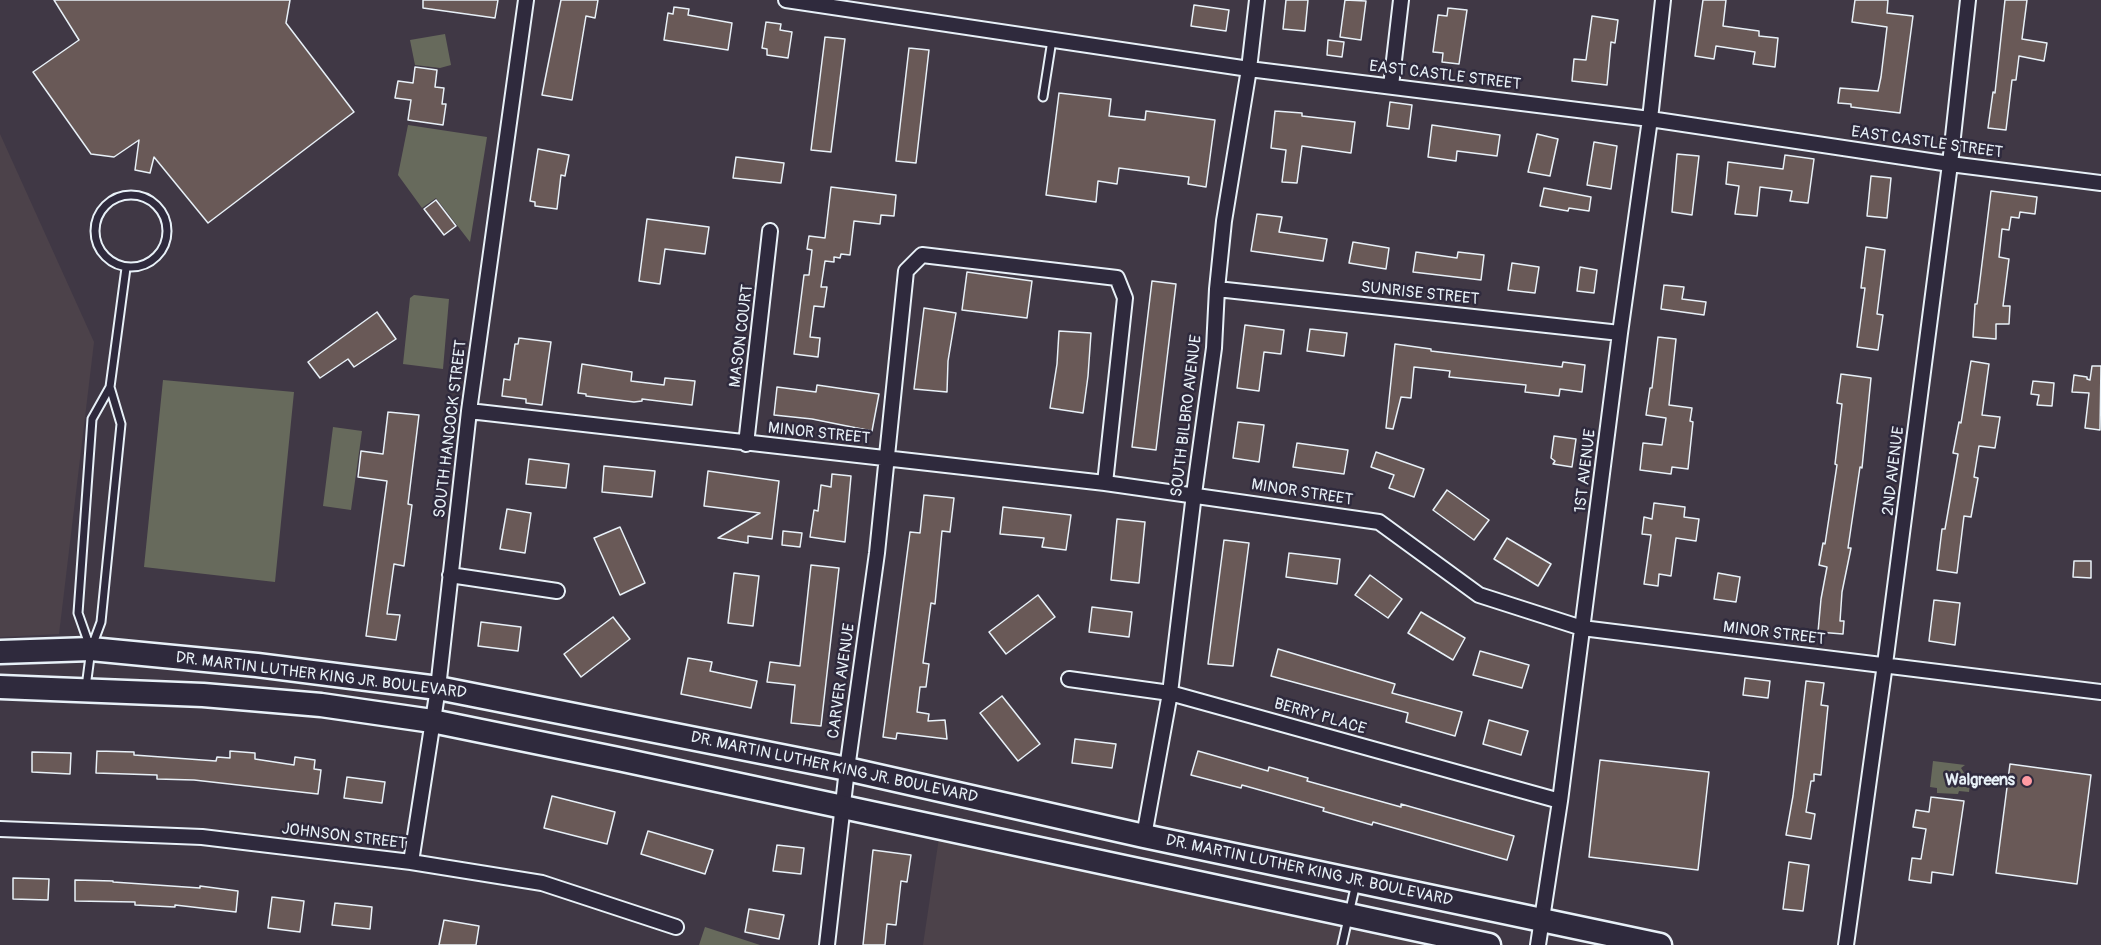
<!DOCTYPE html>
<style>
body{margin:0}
canvas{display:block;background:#403845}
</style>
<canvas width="2101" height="945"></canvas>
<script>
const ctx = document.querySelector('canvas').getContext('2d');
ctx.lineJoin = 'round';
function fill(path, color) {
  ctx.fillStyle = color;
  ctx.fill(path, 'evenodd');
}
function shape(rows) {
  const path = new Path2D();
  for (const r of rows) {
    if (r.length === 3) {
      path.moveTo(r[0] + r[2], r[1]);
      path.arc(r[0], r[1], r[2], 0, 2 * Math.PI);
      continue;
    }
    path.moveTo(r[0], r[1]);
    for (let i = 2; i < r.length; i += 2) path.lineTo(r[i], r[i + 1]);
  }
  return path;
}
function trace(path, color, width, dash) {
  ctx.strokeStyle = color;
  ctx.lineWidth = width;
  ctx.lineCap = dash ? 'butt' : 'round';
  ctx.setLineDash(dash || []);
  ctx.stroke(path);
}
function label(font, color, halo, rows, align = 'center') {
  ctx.font = font + ' Pangolin,sans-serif';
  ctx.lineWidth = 5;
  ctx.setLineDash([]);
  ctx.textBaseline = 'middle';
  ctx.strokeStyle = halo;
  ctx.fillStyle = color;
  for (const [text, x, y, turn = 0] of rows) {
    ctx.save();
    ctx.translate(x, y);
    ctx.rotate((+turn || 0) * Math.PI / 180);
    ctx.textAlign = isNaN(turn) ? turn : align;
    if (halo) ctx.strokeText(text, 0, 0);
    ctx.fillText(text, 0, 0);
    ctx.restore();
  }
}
fill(shape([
 [0,134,94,342,59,634,0,637],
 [939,838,946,841,1440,945,923,945]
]), '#4c424a');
fill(shape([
 [445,34,451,65,440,68,415,65,410,40],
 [408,125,487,137,470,242,436,198,422,208,398,175],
 [414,295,449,299,443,369,403,364,410,298],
 [163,380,294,392,275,582,144,567],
 [333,427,362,431,351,510,323,506],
 [1933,761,1965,765,1961,768,1966,776,1971,773,1969,792,1959,791,1958,794,1937,793,1937,788,1930,787],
 [705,927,760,945,699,945]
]), '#676a5c');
const building = shape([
 [54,0,290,0,286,23,354,112,208,223,154,157,150,173,135,170,139,140,114,157,91,154,33,72,79,40,54,0],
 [423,0,498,0,495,18,423,8,423,0],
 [561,0,598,0,595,18,586,16,572,100,542,95,561,0],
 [1286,0,1308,0,1305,31,1283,29,1286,0],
 [1345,0,1366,1,1361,40,1340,37,1345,0],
 [1703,0,1726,0,1723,26,1759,31,1759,36,1778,38,1775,67,1753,64,1755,52,1716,46,1714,59,1695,56,1703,0],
 [1855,0,1888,0,1887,13,1913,16,1900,113,1851,107,1851,104,1838,103,1840,88,1878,91,1881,77,1887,27,1852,22,1855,0],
 [2005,0,2027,0,2022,39,2047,43,2044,61,2019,56,2016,80,2012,80,2006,130,1988,128,1993,92,1995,93,2005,0],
 [1194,5,1229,10,1226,31,1191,26,1194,5],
 [674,7,689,9,688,15,732,23,728,50,664,40,668,13,673,14,674,7],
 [1448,8,1467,10,1459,64,1442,62,1443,53,1433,52,1438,15,1447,16,1448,8],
 [1592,16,1618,20,1615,43,1611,42,1607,85,1572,81,1574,59,1586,60,1592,16],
 [766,22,781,24,780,30,792,32,788,58,767,55,767,49,762,48,766,22],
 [825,37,845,39,831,152,811,150,825,37],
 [1328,40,1344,42,1342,57,1327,55,1328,40],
 [909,48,929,50,916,163,896,161,909,48],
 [415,67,437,70,435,87,444,88,442,104,446,104,443,125,408,120,411,100,395,98,398,81,413,83,415,67],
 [1059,93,1111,99,1109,116,1145,120,1146,111,1215,120,1206,187,1188,184,1189,177,1119,168,1117,184,1098,181,1096,202,1046,195,1059,93],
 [1390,102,1412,105,1409,129,1387,126,1390,102],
 [1275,111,1302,113,1302,116,1355,122,1351,153,1302,146,1297,183,1282,182,1286,150,1271,148,1275,111],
 [1432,125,1500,135,1497,156,1457,151,1456,161,1428,157,1432,125],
 [1537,134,1558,139,1550,176,1528,172,1537,134],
 [1594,142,1617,146,1611,189,1587,185,1594,142],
 [538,149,569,155,565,176,561,175,557,209,535,206,535,202,530,201,538,149],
 [1677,154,1699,156,1692,215,1672,212,1677,154],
 [1785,155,1814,159,1808,203,1790,201,1792,191,1760,187,1757,216,1735,214,1739,186,1726,184,1728,162,1783,169,1785,155],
 [736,157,784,163,781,183,733,178,736,157],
 [1871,176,1891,178,1887,218,1867,216,1871,176],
 [831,187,896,195,894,216,881,215,880,224,854,221,850,255,841,254,840,258,834,257,834,262,825,261,821,287,827,287,824,307,814,306,810,337,820,338,818,357,794,354,804,275,809,275,812,250,807,249,809,236,825,238,831,187],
 [1544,188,1591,197,1589,211,1569,208,1568,211,1540,206,1544,188],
 [1991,191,2037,197,2035,214,2020,212,2019,218,2011,217,2009,230,2002,229,1999,257,2009,259,2003,306,2010,306,2009,324,1996,324,1996,339,1973,337,1975,304,1977,304,1991,191],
 [436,200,456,226,444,235,424,209,436,200],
 [1257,214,1282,217,1279,232,1327,239,1323,261,1251,251,1257,214],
 [647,219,709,227,705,254,665,249,660,284,639,281,647,219],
 [1353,242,1389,248,1386,269,1349,263,1353,242],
 [1866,247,1885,250,1877,314,1883,315,1878,350,1857,347,1865,288,1861,288,1866,247],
 [1416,252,1457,258,1458,252,1484,255,1481,280,1413,272,1416,252],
 [1512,263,1539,267,1535,293,1508,290,1512,263],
 [1580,267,1597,270,1594,293,1577,291,1580,267],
 [967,272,1032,281,1027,318,962,310,967,272],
 [1152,281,1176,284,1156,450,1132,447,1152,281],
 [1664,285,1684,287,1682,299,1706,302,1704,315,1661,309,1664,285],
 [924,308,956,313,948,361,947,392,914,389,924,308],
 [377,312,396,339,354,367,348,359,320,378,308,362,377,312],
 [1245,325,1284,330,1281,354,1264,352,1259,391,1237,388,1245,325],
 [1310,329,1347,333,1344,356,1307,351,1310,329],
 [1059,331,1091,333,1088,376,1083,413,1050,408,1057,364,1059,331],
 [1658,337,1676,339,1669,405,1692,408,1690,421,1693,422,1688,469,1672,467,1671,474,1640,470,1643,443,1662,445,1666,418,1646,415,1650,388,1652,388,1658,337],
 [519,338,551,342,542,405,526,403,526,399,502,396,504,379,510,380,515,344,518,344,519,338],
 [1395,344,1431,349,1431,351,1562,367,1563,362,1585,365,1582,392,1560,389,1559,396,1525,392,1526,385,1449,377,1450,371,1414,367,1411,398,1401,397,1393,429,1386,428,1395,344],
 [1971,361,1989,364,1982,415,2000,417,1995,448,1979,446,1974,477,1978,478,1971,517,1964,516,1957,573,1937,570,1942,529,1945,529,1958,454,1953,453,1959,422,1961,423,1971,361],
 [582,364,632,372,631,381,664,385,665,378,695,381,692,405,642,399,642,401,634,402,586,396,586,394,578,393,582,364],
 [2092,366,2101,366,2100,430,2085,428,2089,393,2072,392,2074,375,2087,377,2087,379,2090,380,2092,366],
 [1841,374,1871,378,1862,468,1860,467,1848,548,1851,548,1842,592,1840,621,1844,621,1843,634,1818,632,1821,599,1827,567,1819,565,1823,543,1825,544,1837,465,1835,464,1842,404,1837,403,1841,374],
 [2033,381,2054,383,2052,406,2037,405,2039,395,2031,394,2033,381],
 [817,385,879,394,872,431,812,419,774,415,777,387,816,392,817,385],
 [388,412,419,415,408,504,412,505,404,566,394,564,387,614,400,615,396,640,366,636,387,481,358,477,361,451,383,454,388,412],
 [1238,422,1264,425,1259,462,1233,458,1238,422],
 [1554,436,1576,439,1572,467,1553,464,1555,461,1551,458,1554,436],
 [1297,443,1348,450,1344,474,1293,467,1297,443],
 [1376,452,1424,469,1414,497,1389,488,1394,475,1371,467,1376,452],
 [529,459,569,464,566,488,526,484,529,459],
 [604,466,655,471,652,497,602,492,604,466],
 [708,471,779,481,772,539,748,536,748,543,718,538,760,513,704,506,708,471],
 [832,474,851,476,845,542,810,537,814,510,818,511,821,485,831,487,832,474],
 [1447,490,1489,520,1474,540,1433,510,1447,490],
 [924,495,954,498,950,532,942,531,935,604,931,603,923,663,929,664,926,687,920,687,917,712,929,714,928,721,945,720,947,739,897,733,896,739,883,737,910,532,920,533,924,495],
 [1654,503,1685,507,1684,517,1699,519,1696,541,1676,538,1671,576,1659,574,1658,586,1644,584,1651,535,1642,534,1644,517,1652,519,1654,503],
 [1003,507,1071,515,1066,550,1042,547,1044,538,1000,534,1003,507],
 [507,509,531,513,525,553,500,549,507,509],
 [1117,519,1145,522,1139,583,1111,580,1117,519],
 [620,527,645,583,620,595,594,538,620,527],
 [783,531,802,533,800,547,782,545,783,531],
 [1507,538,1551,564,1538,586,1494,559,1507,538],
 [1224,540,1249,543,1233,666,1208,664,1224,540],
 [1289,553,1340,559,1337,584,1286,577,1289,553],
 [2074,561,2091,561,2091,578,2073,577,2074,561],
 [811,565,839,568,821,726,791,723,795,685,767,682,770,662,800,666,811,565],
 [734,573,759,576,753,626,728,623,734,573],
 [1718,573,1740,577,1736,602,1714,599,1718,573],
 [1370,575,1402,599,1388,618,1355,595,1370,575],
 [1038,595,1055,617,1006,654,989,632,1038,595],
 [1934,600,1960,603,1955,645,1929,641,1934,600],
 [1092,607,1132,612,1129,637,1089,632,1092,607],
 [1421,612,1465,638,1453,660,1408,633,1421,612],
 [613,617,630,639,581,677,564,654,613,617],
 [481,622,521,627,518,651,478,646,481,622],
 [1278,649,1395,684,1392,693,1462,712,1455,736,1406,722,1408,713,1271,676,1278,649],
 [1480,651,1529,665,1522,688,1473,675,1480,651],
 [688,658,712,662,710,671,757,681,751,708,681,694,688,658],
 [1745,678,1770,681,1768,698,1743,695,1745,678],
 [1806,681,1824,683,1821,705,1828,706,1821,775,1814,774,1814,781,1811,781,1806,812,1815,814,1811,839,1786,835,1793,796,1806,681],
 [1002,696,1040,744,1018,761,980,713,1002,696],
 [1489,720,1528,731,1521,755,1483,744,1489,720],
 [1075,739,1116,744,1112,768,1072,763,1075,739],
 [97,751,134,752,134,755,216,761,217,757,230,758,230,751,255,753,255,759,294,765,295,757,315,760,314,769,321,770,318,794,194,780,157,779,157,775,96,773,97,751],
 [1198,751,1268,771,1269,767,1308,778,1307,781,1401,807,1401,804,1514,836,1507,860,1373,822,1372,825,1323,811,1324,808,1242,785,1241,788,1191,775,1198,751],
 [32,752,71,753,70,774,32,772,32,752],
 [1600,760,1709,772,1698,870,1589,857,1600,760],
 [2010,764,2091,775,2077,884,1996,873,2010,764],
 [347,777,385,782,382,803,344,798,347,777],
 [552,796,615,812,607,844,544,828,552,796],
 [1931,797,1964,801,1953,875,1932,872,1931,883,1909,880,1912,858,1921,859,1926,829,1913,827,1916,810,1929,812,1931,797],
 [648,831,713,850,705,874,641,854,648,831],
 [777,845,804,848,801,874,773,871,777,845],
 [873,850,911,855,907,882,901,881,896,925,887,924,885,945,863,945,873,850],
 [1789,862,1809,865,1803,911,1783,909,1789,862],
 [13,878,49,879,48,900,13,899,13,878],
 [75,880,113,881,113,882,200,888,200,886,238,891,236,912,175,905,175,907,135,905,135,902,75,901,75,880],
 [272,897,304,901,300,932,268,928,272,897],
 [335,903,372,907,370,929,332,925,335,903],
 [749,909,784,915,779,939,745,932,749,909],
 [444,920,479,926,476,945,439,945,444,920]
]);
fill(building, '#695957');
trace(building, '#e8f1f8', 1.5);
const service = shape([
 [1043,97,1052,40],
 [131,231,36],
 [90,647,78,613,92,419,110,387,126,268],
 [86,687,91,649,101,622,121,424,110,387],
 [1342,945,1356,883]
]);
const minor = shape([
 [786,0,1249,69,1650,119,1950,164,2101,183],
 [1391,86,1401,0],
 [1217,289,1620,333],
 [469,411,1105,483,1379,522,1479,595,1582,628,2101,692],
 [746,444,770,231],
 [450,575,557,591],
 [1069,679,1170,693,1560,801],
 [0,829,202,837,411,862,542,883,676,927],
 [1144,836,1170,693,1194,494,1214,348,1217,289,1224,221,1249,69,1257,0],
 [411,862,438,688,469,411,526,0],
 [827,945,847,769,877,553,906,271,922,255,1117,278,1125,298,1105,483],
 [1538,945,1560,801,1620,333,1650,119,1663,0],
 [1846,945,1885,664,1950,164,1968,0]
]);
const primary = shape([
 [0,652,91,649,257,665,438,688,847,769,1144,836,1660,945],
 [0,687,203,695,321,705,432,721,623,760,1489,945]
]);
trace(service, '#e8f1f8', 11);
trace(minor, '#e8f1f8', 18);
trace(primary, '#e8f1f8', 27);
trace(service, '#2f2a3d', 7);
trace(minor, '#2f2a3d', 14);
trace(primary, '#2f2a3d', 22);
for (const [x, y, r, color] of [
 [2027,781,6,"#ff9aa2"]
]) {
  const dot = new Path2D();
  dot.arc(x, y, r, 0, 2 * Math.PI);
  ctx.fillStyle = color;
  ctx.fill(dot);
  trace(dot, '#2f2a3d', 2);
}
label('16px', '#e8f1f8', '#2f2a3d', [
 ["EAST CASTLE STREET",1445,76,7],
 ["EAST CASTLE STREET",1927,143,8],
 ["SUNRISE STREET",1420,294,6],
 ["MASON COURT",742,336,-83],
 ["SOUTH BILBRO AVENUE",1187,416,-83],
 ["SOUTH HANCOCK STREET",451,429,-83],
 ["MINOR STREET",819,434,6],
 ["1ST AVENUE",1586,471,-83],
 ["2ND AVENUE",1894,471,-83],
 ["MINOR STREET",1302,493,9],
 ["MINOR STREET",1774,634,7],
 ["DR. MARTIN LUTHER KING JR. BOULEVARD",321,676,7],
 ["CARVER AVENUE",842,681,-82],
 ["BERRY PLACE",1320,717,16],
 ["DR. MARTIN LUTHER KING JR. BOULEVARD",834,768,12],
 ["JOHNSON STREET",344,837,7],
 ["DR. MARTIN LUTHER KING JR. BOULEVARD",1309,871,12]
]);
label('bold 16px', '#e8f1f8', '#2f2a3d', [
 ["Walgreens",2015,781]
], 'right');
</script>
